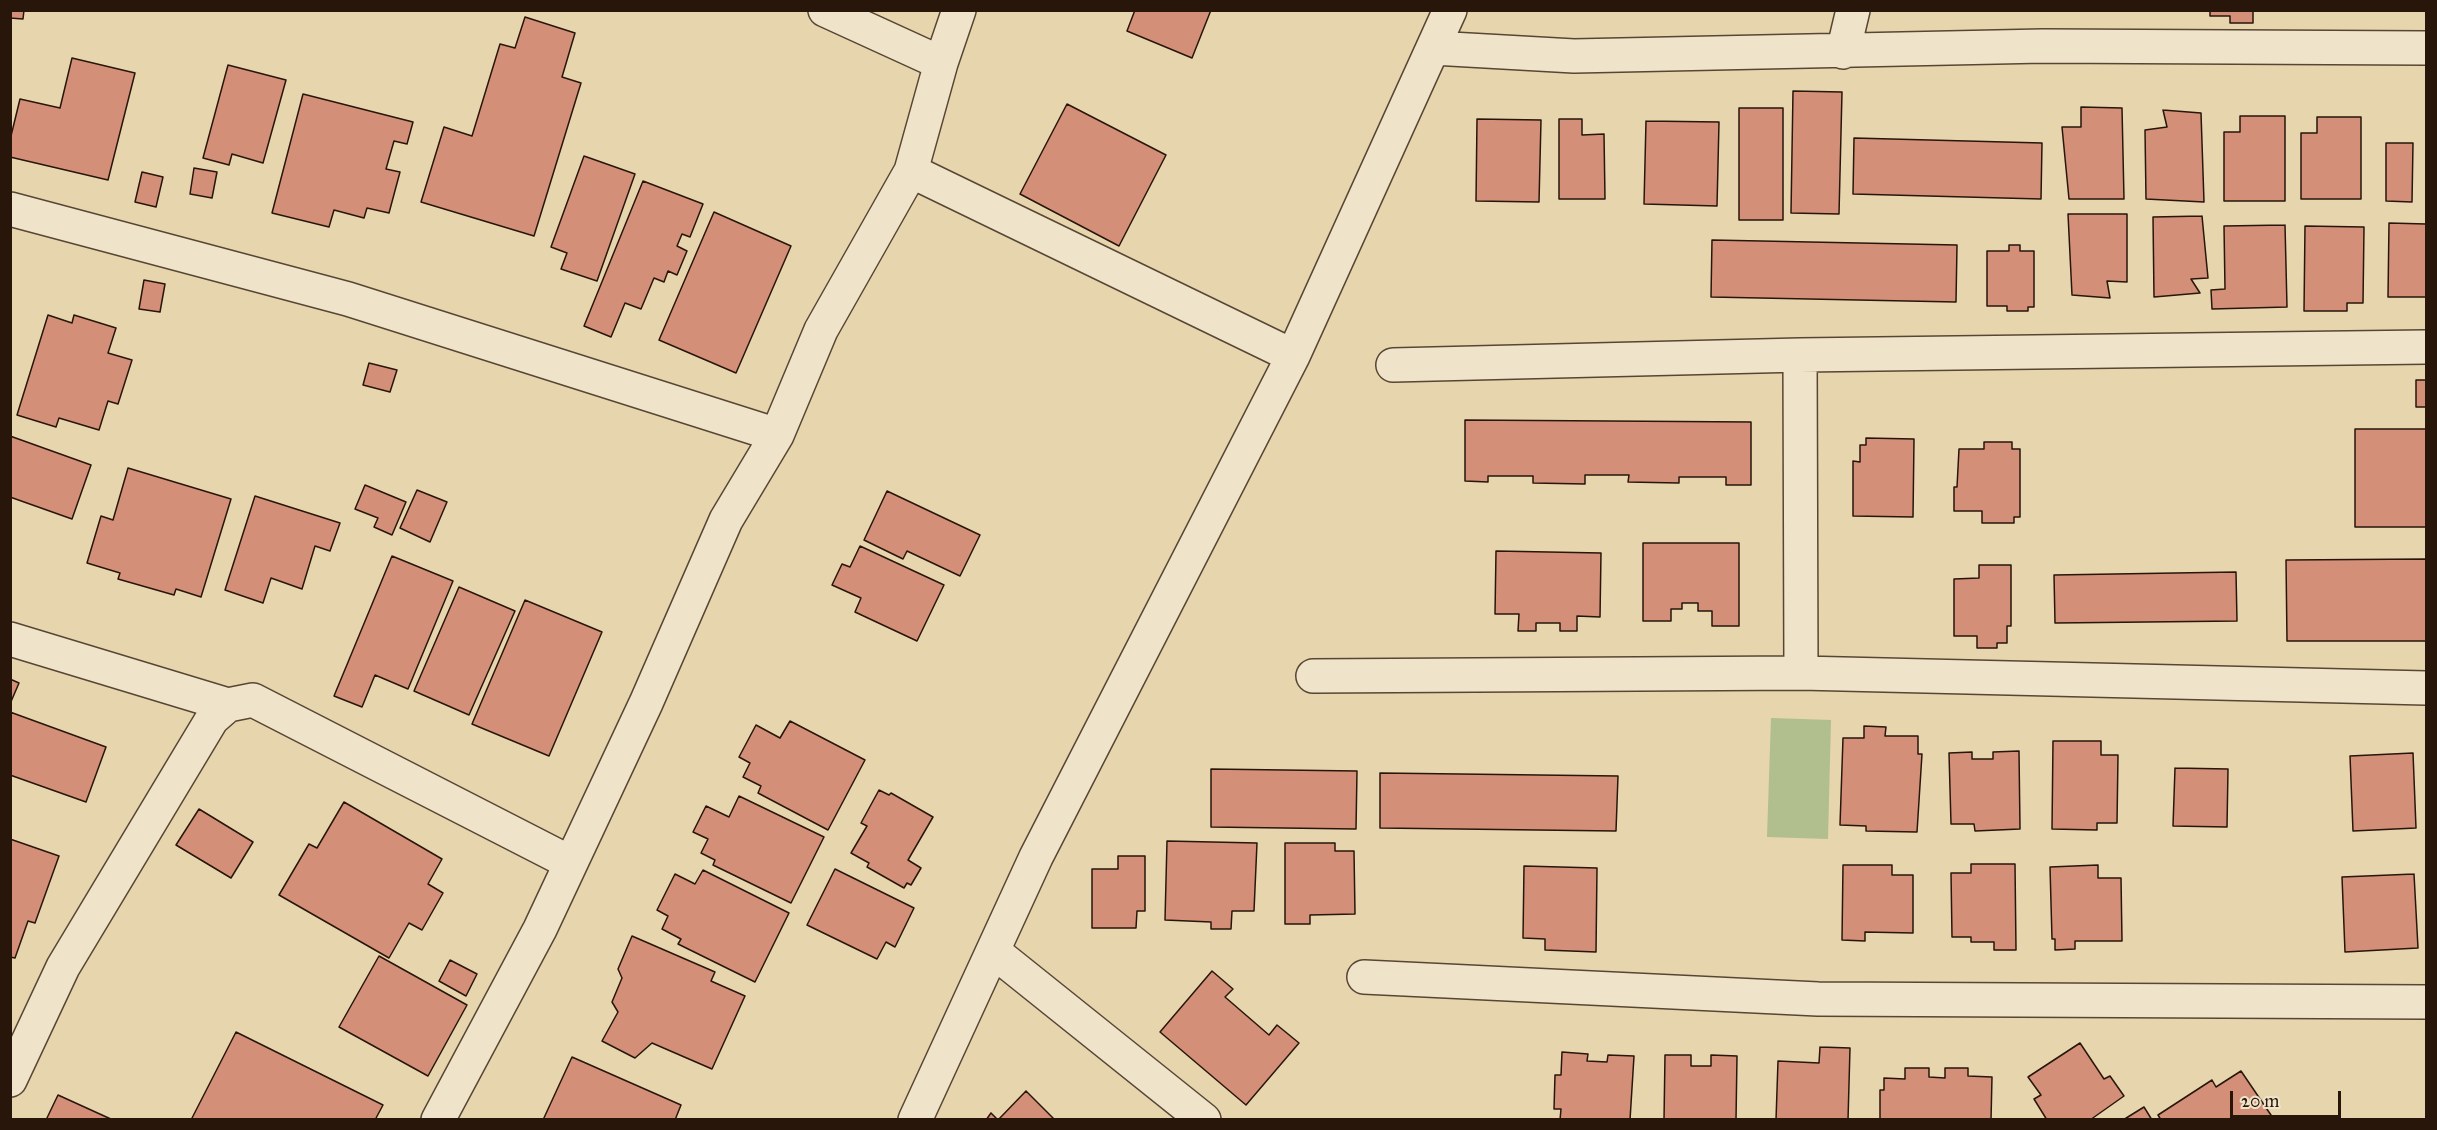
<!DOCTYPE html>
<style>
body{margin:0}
#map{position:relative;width:2437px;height:1130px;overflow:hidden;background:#e6d5ad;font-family:"IM FELL Great Primer",serif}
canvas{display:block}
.frame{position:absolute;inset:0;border:12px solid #29160b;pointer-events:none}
.scale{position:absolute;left:2230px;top:1091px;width:111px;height:27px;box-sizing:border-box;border:3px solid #29160b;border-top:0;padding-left:8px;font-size:18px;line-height:21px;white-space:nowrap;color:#29160b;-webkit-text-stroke:4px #efe4ca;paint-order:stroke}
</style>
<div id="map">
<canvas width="2437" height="1130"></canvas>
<div class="frame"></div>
<div class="scale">20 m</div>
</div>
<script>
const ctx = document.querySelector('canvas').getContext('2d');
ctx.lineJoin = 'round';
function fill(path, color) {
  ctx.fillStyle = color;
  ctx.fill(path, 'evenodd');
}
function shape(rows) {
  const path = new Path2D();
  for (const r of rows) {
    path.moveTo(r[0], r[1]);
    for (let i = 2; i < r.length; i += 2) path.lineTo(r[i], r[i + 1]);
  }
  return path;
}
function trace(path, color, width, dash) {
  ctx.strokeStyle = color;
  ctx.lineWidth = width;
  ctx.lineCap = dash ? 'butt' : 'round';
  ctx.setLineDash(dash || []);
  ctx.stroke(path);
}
fill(shape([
 [1771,718,1831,720,1828,839,1767,837]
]), '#b1be8d');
const building = shape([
 [10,10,24,10,23,19,10,18,10,10],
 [1135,10,1211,10,1192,58,1127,31,1135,10],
 [2210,10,2253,10,2253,23,2230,23,2230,16,2210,16,2210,10],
 [525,17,575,33,562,77,581,83,534,236,421,202,444,127,472,136,500,44,515,48,525,17],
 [72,58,135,73,108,180,10,157,10,140,20,99,60,108,72,58],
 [228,65,286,80,263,163,232,154,229,165,203,158,228,65],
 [1793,91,1842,92,1839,214,1791,213,1793,91],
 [303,94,413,122,407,144,394,141,386,169,400,172,389,213,367,208,364,218,334,210,329,227,272,213,303,94],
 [1067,104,1166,155,1119,246,1020,194,1067,104],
 [2081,107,2122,108,2124,199,2069,199,2062,127,2081,127,2081,107],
 [1739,108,1783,108,1783,220,1739,220,1739,108],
 [2163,110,2201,113,2204,202,2146,199,2145,130,2167,127,2163,110],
 [2240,116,2285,116,2285,201,2224,201,2224,132,2240,132,2240,116],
 [2317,117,2361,117,2361,199,2301,199,2301,133,2317,133,2317,117],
 [1477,119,1541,120,1539,202,1476,201,1477,119],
 [1559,119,1582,119,1582,135,1604,134,1605,199,1559,199,1559,119],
 [1646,121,1719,122,1717,206,1644,204,1646,121],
 [1854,138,2042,143,2041,199,1853,194,1854,138],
 [2386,143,2413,143,2412,202,2386,201,2386,143],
 [584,156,635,174,597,281,561,269,567,253,551,247,584,156],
 [194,168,217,172,212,198,190,194,194,168],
 [142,172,163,177,156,207,135,202,142,172],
 [643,181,703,204,690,237,682,234,677,246,687,251,677,275,668,271,664,282,654,278,641,309,625,303,611,337,584,326,643,181],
 [714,212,791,246,736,373,659,340,714,212],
 [2068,214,2127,214,2127,282,2107,281,2110,298,2072,295,2068,214],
 [2202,216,2208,278,2191,279,2200,293,2154,297,2153,217,2202,216],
 [2389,223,2426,224,2426,297,2388,297,2389,223],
 [2285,225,2287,307,2212,309,2211,290,2225,289,2224,226,2285,225],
 [2305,226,2364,227,2363,303,2347,303,2347,311,2304,311,2305,226],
 [1712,240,1957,245,1956,302,1711,297,1712,240],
 [2009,245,2020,245,2020,251,2034,251,2034,307,2028,307,2028,311,2007,311,2007,306,1987,306,1987,251,2009,251,2009,245],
 [144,280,165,284,160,312,139,309,144,280],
 [48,315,72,323,74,315,116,328,108,353,132,360,118,404,108,401,99,430,59,418,56,427,17,415,48,315],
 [369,363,397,370,390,392,363,385,369,363],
 [2416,380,2426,380,2426,407,2416,407,2416,380],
 [1465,420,1751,422,1751,485,1726,485,1726,477,1679,477,1679,483,1628,482,1629,475,1585,475,1585,484,1533,483,1533,476,1488,476,1488,482,1465,481,1465,420],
 [2355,429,2426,429,2426,527,2355,527,2355,429],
 [10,436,91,465,72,519,10,497,10,436],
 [1866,438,1914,439,1913,517,1853,516,1853,461,1860,462,1860,445,1866,445,1866,438],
 [1984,442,2012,442,2012,449,2020,449,2020,517,2014,517,2014,523,1982,523,1982,511,1954,511,1954,487,1957,487,1959,449,1984,449,1984,442],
 [128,468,231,499,201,597,176,589,174,595,118,579,120,573,87,563,101,516,113,520,128,468],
 [365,485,406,502,392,535,374,527,378,518,355,509,365,485],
 [417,490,447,502,430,542,400,528,417,490],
 [887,491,980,535,960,576,907,551,903,559,864,540,887,491],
 [255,496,340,523,330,551,315,546,302,589,271,578,263,603,225,590,255,496],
 [1643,543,1739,543,1739,626,1712,626,1712,611,1698,611,1698,603,1682,603,1682,609,1671,609,1671,621,1643,621,1643,543],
 [860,546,944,585,917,641,855,612,861,598,832,585,842,564,850,567,860,546],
 [1496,551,1601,553,1600,617,1577,616,1577,631,1560,631,1560,623,1536,623,1536,631,1518,631,1519,614,1495,614,1496,551],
 [392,556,453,581,408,689,375,675,362,707,334,696,392,556],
 [2426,559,2426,641,2287,641,2286,560,2426,559],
 [1979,565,2011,565,2011,626,2007,626,2007,643,1997,643,1997,648,1977,648,1977,636,1954,636,1954,579,1979,578,1979,565],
 [2236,572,2237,621,2055,623,2054,575,2236,572],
 [459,587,515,611,469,715,414,691,459,587],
 [525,600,602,632,549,756,472,724,525,600],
 [10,679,19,683,10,704,10,679],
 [10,712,106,747,86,802,10,775,10,712],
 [790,721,865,760,828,830,758,793,761,786,743,777,750,763,739,757,756,725,780,738,790,721],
 [1864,726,1886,727,1885,736,1918,736,1918,754,1922,754,1917,832,1866,831,1866,826,1840,825,1843,738,1864,738,1864,726],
 [2053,741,2101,741,2101,755,2118,755,2117,823,2097,823,2097,830,2052,829,2053,741],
 [2019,751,2020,829,1975,831,1974,824,1951,824,1949,753,1972,752,1972,759,1993,759,1993,752,2019,751],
 [2413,753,2416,828,2353,831,2350,756,2413,753],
 [2175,768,2228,769,2227,827,2173,826,2175,768],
 [1211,769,1357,771,1356,829,1211,827,1211,769],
 [1380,773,1618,776,1616,831,1380,828,1380,773],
 [879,790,889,795,891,793,933,817,908,860,921,868,911,885,907,883,904,888,867,867,869,863,851,853,867,826,861,823,879,790],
 [739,796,824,837,791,903,713,865,715,860,701,853,708,839,693,832,706,806,729,817,739,796],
 [344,802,442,859,428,884,443,893,422,930,409,923,389,958,279,895,309,844,317,848,344,802],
 [199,809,253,842,231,878,176,845,199,809],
 [10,839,59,856,35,923,28,921,15,958,10,957,10,839],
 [1167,841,1257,843,1254,911,1232,911,1231,929,1211,929,1211,922,1165,920,1167,841],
 [1285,843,1335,843,1335,851,1354,851,1355,914,1310,915,1310,924,1285,924,1285,843],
 [1118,856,1145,856,1145,911,1137,911,1136,928,1092,928,1092,869,1118,869,1118,856],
 [1971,864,2015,864,2016,950,1994,950,1994,942,1971,942,1971,937,1952,937,1951,873,1971,873,1971,864],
 [1843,865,1892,865,1892,875,1913,875,1913,933,1865,932,1865,941,1842,940,1843,865],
 [2098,865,2098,878,2121,878,2122,941,2075,941,2075,949,2055,950,2055,939,2052,939,2050,867,2098,865],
 [1524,866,1597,868,1596,952,1545,950,1545,939,1523,938,1524,866],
 [835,869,914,908,895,947,886,942,877,959,807,925,835,869],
 [703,870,789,913,755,982,678,944,681,939,662,929,668,916,657,910,675,874,695,884,703,870],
 [2414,874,2418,948,2345,952,2342,877,2414,874],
 [632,936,715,972,711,981,745,996,712,1069,652,1043,635,1058,602,1041,618,1012,612,1002,622,978,618,969,632,936],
 [379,956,467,1005,428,1076,339,1027,379,956],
 [450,960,477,974,466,996,439,981,450,960],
 [1212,971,1233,989,1225,997,1269,1035,1277,1025,1299,1043,1246,1105,1160,1032,1212,971],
 [236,1032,383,1105,375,1120,191,1120,236,1032],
 [2080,1043,2104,1079,2110,1076,2124,1096,2090,1120,2047,1120,2034,1099,2041,1095,2028,1077,2080,1043],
 [1820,1047,1850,1048,1848,1120,1776,1120,1778,1061,1819,1063,1820,1047],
 [1562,1052,1588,1054,1587,1061,1607,1062,1608,1055,1634,1056,1630,1120,1560,1120,1561,1109,1554,1109,1555,1075,1561,1075,1562,1052],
 [1665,1055,1691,1055,1691,1066,1711,1066,1711,1055,1737,1056,1736,1120,1664,1120,1665,1055],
 [572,1057,681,1105,675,1120,543,1120,572,1057],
 [1905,1068,1929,1068,1929,1077,1945,1078,1945,1068,1968,1068,1968,1076,1992,1077,1991,1120,1880,1120,1880,1090,1884,1090,1884,1078,1905,1079,1905,1068],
 [2241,1071,2273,1118,2271,1120,2161,1120,2158,1115,2212,1080,2216,1087,2241,1071],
 [1026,1091,1055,1120,998,1120,1026,1091],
 [58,1095,113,1120,46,1120,58,1095],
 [2144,1107,2152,1120,2123,1120,2144,1107],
 [991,1113,998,1120,986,1120,991,1113]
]);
fill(building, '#d38f78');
trace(building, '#29160b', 1.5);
const minor = shape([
 [825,10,941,63],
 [1433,48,1574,56,2043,46,2426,48],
 [1843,52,1853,10],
 [911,171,1293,356],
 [10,209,348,299,777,435],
 [1800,355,1801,673],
 [1393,365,1800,355,2426,347],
 [10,639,228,705],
 [1313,676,1801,673,2426,688],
 [993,951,1204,1120],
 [1364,977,1818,999,2426,1002],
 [10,1080,63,967,212,719,228,705,253,700,571,863],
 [438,1120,540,929,646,703,726,520,777,435,821,330,911,171,941,63,959,10],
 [915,1120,1036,857,1293,356,1450,10]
]);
trace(minor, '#584634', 36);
trace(minor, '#efe4ca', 33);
</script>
